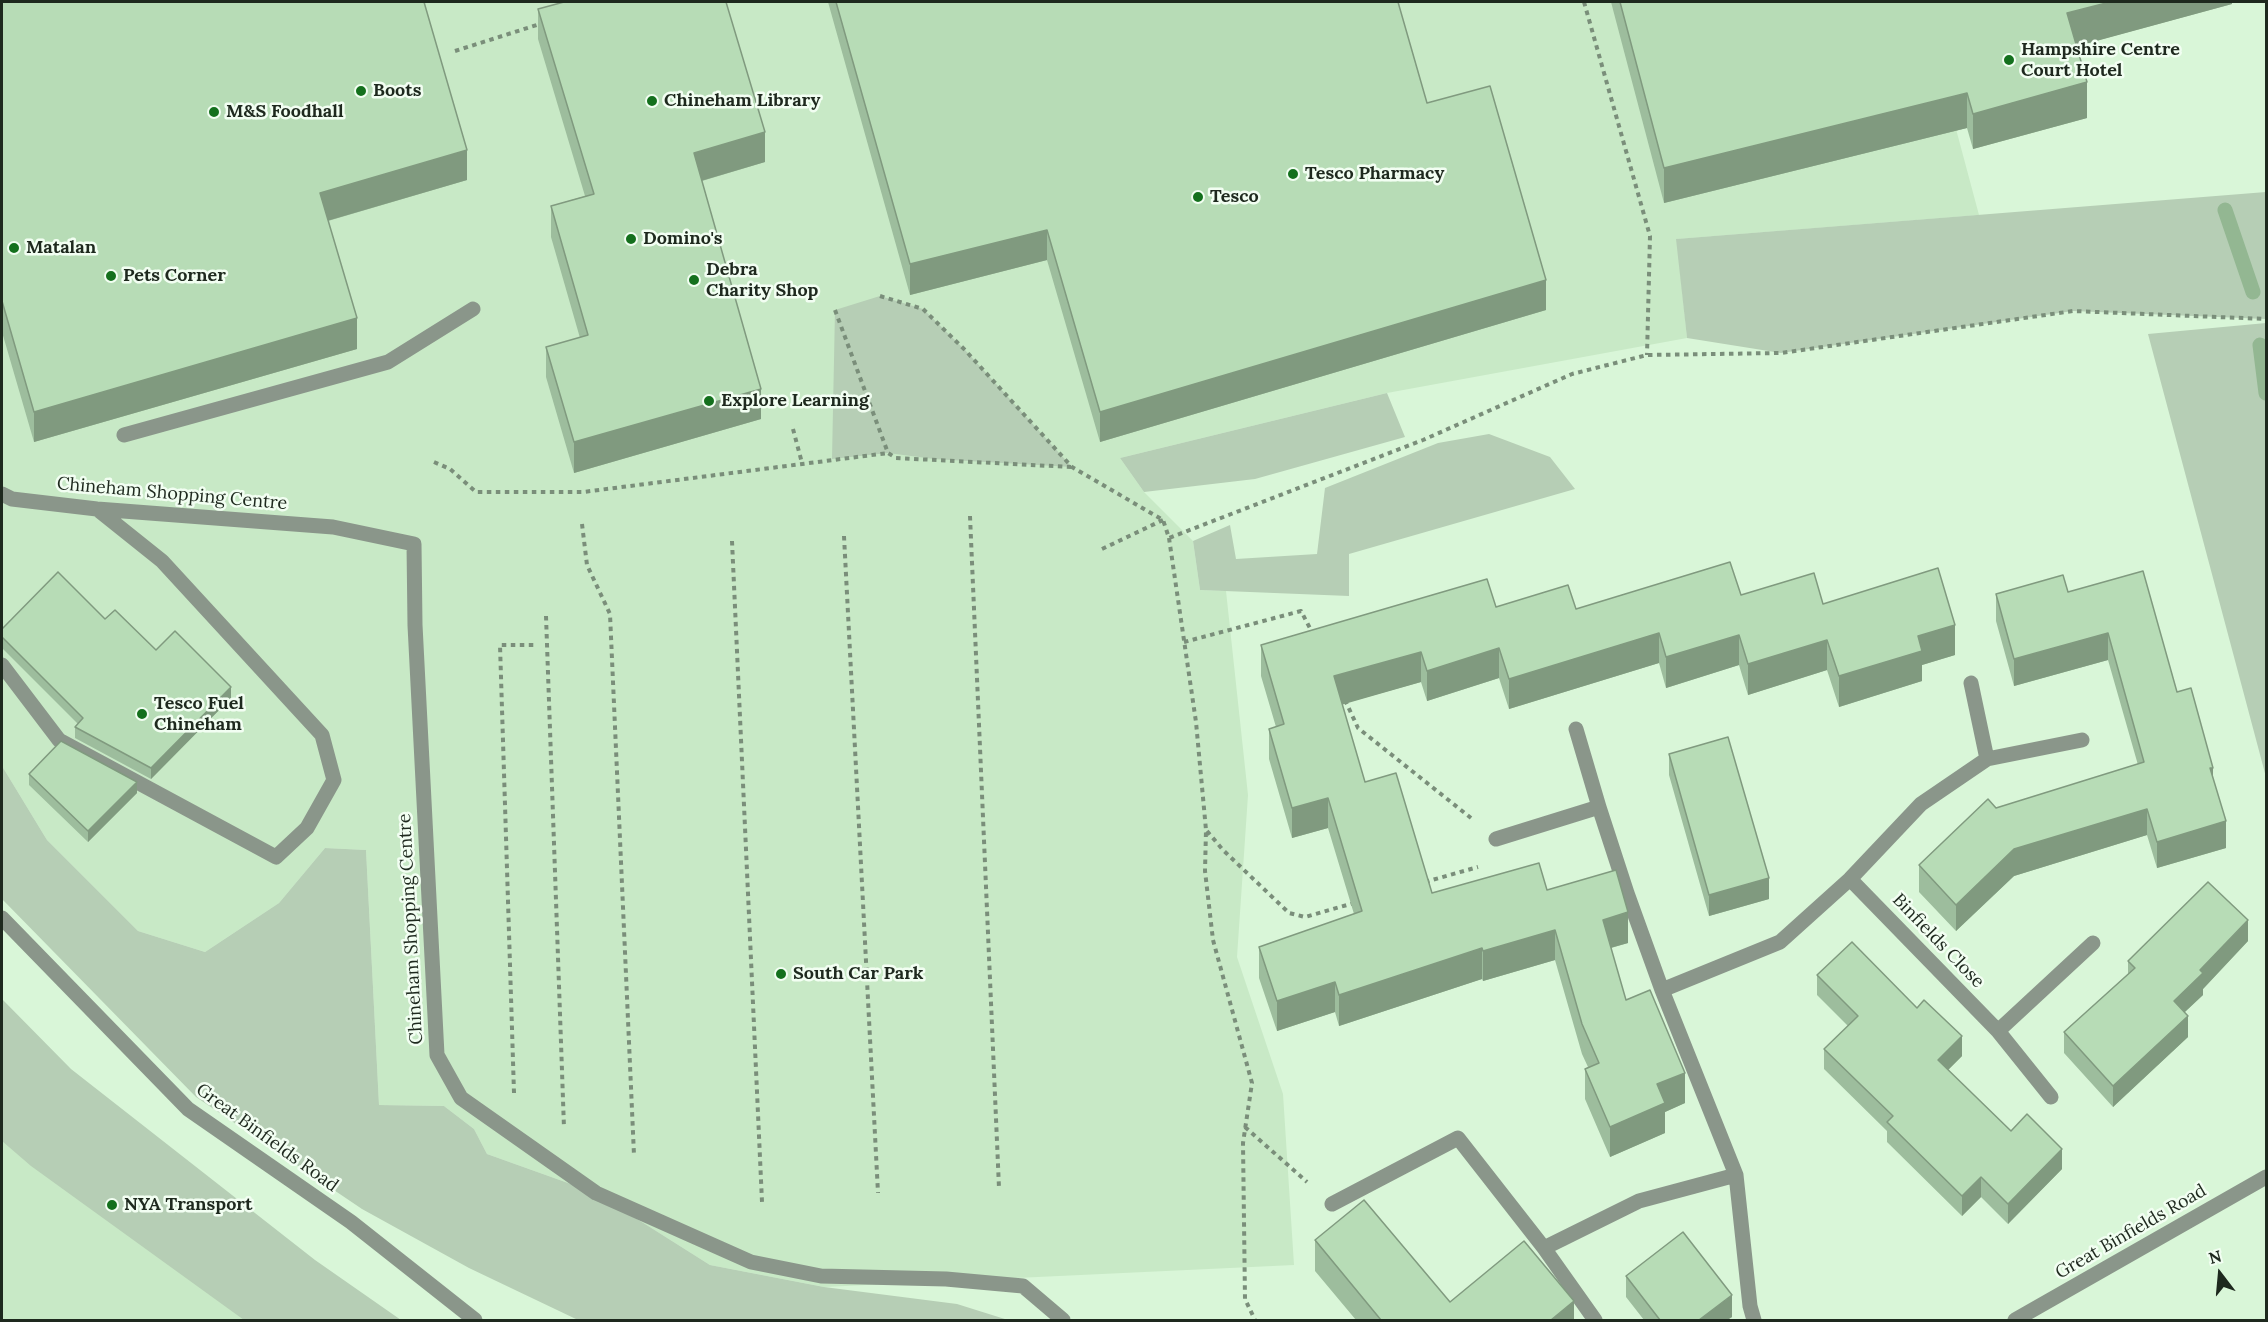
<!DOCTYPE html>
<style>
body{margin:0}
#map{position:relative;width:2268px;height:1322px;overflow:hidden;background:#d9f6d8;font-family:Lora,serif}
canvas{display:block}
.frame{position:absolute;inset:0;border:3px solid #1e291e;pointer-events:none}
.north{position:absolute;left:2190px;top:1244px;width:60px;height:60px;-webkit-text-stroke:4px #f2fef2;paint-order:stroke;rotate:344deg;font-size:16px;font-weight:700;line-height:24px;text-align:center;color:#1e291e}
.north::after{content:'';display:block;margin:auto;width:21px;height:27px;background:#1e291e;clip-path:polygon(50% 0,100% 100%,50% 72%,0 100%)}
</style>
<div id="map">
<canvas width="2268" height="1322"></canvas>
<div class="frame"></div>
<div class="north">N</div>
</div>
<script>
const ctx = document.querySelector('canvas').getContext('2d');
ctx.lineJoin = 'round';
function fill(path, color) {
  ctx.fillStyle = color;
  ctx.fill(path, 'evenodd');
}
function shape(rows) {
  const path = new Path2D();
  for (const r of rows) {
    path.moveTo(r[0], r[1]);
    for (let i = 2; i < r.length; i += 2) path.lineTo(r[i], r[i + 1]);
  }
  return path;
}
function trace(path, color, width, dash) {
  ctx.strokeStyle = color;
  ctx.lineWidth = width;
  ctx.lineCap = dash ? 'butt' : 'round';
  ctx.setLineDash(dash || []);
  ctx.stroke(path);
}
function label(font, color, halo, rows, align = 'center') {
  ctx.font = font + ' Lora,serif';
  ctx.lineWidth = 5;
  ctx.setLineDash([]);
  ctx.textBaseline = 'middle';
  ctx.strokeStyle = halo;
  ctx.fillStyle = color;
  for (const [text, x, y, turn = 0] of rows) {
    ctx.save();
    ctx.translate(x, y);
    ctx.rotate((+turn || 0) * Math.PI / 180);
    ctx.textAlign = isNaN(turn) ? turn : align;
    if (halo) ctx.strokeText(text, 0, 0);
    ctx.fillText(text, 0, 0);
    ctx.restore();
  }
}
fill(shape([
 [2,2,1922,2,1979,215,1677,239,1687,338,1387,393,1120,458,1144,492,1193,541,1200,590,1226,591,1248,795,1237,957,1283,1094,1294,1265,824,1287,710,1265,596,1193,487,1154,474,1129,444,1106,379,1105,366,850,325,848,279,903,205,952,138,931,47,840,2,766],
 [2,1013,371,1320,2,1320]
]), '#c8e9c6');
fill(shape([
 [2266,192,2266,319,2073,311,1781,353,1687,338,1676,239],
 [880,296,923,309,965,350,1072,467,934,459,888,453,832,459,835,310],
 [2266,323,2266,777,2148,334],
 [1387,393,1405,437,1255,479,1144,492,1120,458],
 [1489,434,1550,457,1575,489,1349,554,1349,596,1200,590,1193,541,1230,525,1236,559,1317,554,1325,488,1438,443],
 [2,766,47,840,138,931,205,952,279,903,325,848,366,850,379,1105,444,1106,474,1129,487,1154,596,1193,710,1265,824,1287,957,1304,1008,1320,578,1320,469,1268,362,1209,196,1097,2,899],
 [2,999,71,1069,315,1260,401,1320,244,1320,31,1166,2,1141]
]), '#b6ceb5');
trace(shape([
 [2225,210,2253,292],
 [2260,345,2266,393]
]), '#93b792', 15);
trace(shape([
 [1584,2,1650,236,1647,355],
 [455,51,543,23],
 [880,296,923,309,965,350,1072,467,1163,520,1169,538,1423,440,1572,374,1647,355,1781,353,2073,311,2266,319],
 [835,310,888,453,896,458,1071,467],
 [793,429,802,463],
 [434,462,450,469,476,492,583,492,888,453],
 [970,516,999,1188],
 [582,524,587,565,610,614,634,1155],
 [844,536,878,1193],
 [1169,538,1196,722,1206,830,1205,871,1213,940,1252,1083,1243,1143,1245,1299,1255,1320],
 [732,541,762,1202],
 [1102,549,1163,520],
 [546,616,564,1128],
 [1184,642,1301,611,1313,634],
 [1345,700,1358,728,1471,818],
 [1207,831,1223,850,1289,913,1305,917,1354,903],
 [1425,882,1478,867],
 [514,1093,500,645,537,645],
 [1245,1127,1307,1182]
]), '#7a8e7a', 4, [4.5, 4.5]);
trace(shape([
 [124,435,388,362,473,309],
 [2,494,12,499,97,509,333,527,414,544,415,625,437,1055,461,1098,596,1193,751,1262,821,1276,946,1279,1023,1286,1063,1320],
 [2,665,59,740,276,857,307,828,334,780,322,735,162,561,97,509],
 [1971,683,1987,759],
 [1576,729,1599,807,1627,893,1662,990,1736,1175,1750,1306,1754,1320],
 [1496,839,1599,807],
 [1850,879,1998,1031,2051,1097],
 [2,918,188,1109,351,1222,475,1320],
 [1662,990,1780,942,1850,879,1921,804,1987,759,2082,740],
 [1998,1031,2093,943],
 [1332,1204,1458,1138,1544,1248,1595,1320],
 [1544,1248,1639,1201,1736,1175],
 [2015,1320,2266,1177]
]), '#8a968a', 15);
fill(shape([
 [2,2,467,180,328,221,357,349,34,442,2,332],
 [828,2,1398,2,1427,103,1546,310,1100,442,1047,260,910,295],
 [1611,2,2232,2,2232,4,2077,46,2087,118,1973,149,1967,128,1664,203],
 [538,9,765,162,702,181,761,419,574,473,546,377,546,347,580,338,551,237,551,206,585,196,538,39],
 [2068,592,2177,692,2213,779,2226,848,2157,868,2147,835,2014,876,1956,931,1919,892,1919,865,1996,808,2138,765,2108,660,2014,686,1996,621,1996,594],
 [1741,595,1823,604,1955,655,1922,665,1922,681,1839,707,1827,670,1748,695,1739,665,1666,688,1659,663,1509,709,1499,678,1427,701,1421,682,1342,704,1365,782,1432,893,1547,890,1628,943,1611,948,1626,1000,1685,1103,1665,1112,1665,1133,1610,1157,1585,1099,1585,1069,1588,1067,1582,1054,1555,960,1483,981,1482,979,1339,1026,1335,1012,1277,1031,1259,978,1259,947,1354,914,1328,828,1292,838,1269,759,1269,729,1276,727,1261,676,1261,645,1496,607,1576,609],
 [105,619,156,650,231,698,151,779,75,738,75,727,78,724,2,648,2,629],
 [1669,754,1769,899,1709,916,1669,775],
 [29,774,137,793,88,842,29,785],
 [2248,941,2203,989,2203,995,2185,1012,2188,1037,2113,1107,2064,1053,2064,1032,2128,974,2128,961],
 [1817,975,1962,1056,1948,1070,2011,1131,2062,1169,2008,1224,1981,1197,1962,1216,1887,1142,1887,1131,1824,1069,1824,1049,1848,1026,1817,995],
 [1315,1240,1450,1302,1574,1320,1356,1320,1315,1271],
 [1626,1276,1732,1317,1727,1320,1644,1320,1626,1297]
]), '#9dbd9d');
fill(shape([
 [2110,2,2232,2,2232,4,2067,49,2067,13],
 [2087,82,2087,118,1973,149,1973,114],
 [1967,93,1967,128,1664,203,1664,168],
 [765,132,765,162,694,183,694,153],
 [467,150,467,180,320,223,320,193],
 [1047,230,1047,260,910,295,910,264],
 [1546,280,1546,310,1100,442,1100,412],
 [357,318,357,349,34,442,34,412],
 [761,389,761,419,574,473,574,442],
 [1955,625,1955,655,1922,665,1922,681,1839,707,1839,676,1918,636],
 [1659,633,1659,663,1509,709,1509,679],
 [2108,633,2108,660,2014,686,2014,659],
 [1739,635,1739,665,1666,688,1666,657],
 [1827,640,1827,670,1748,695,1748,664],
 [1499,648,1499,678,1427,701,1427,671],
 [1421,652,1421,682,1334,707,1334,676],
 [231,687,231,698,151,779,151,768],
 [2210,768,2213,768,2213,794],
 [137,782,137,793,88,842,88,831],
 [1328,798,1328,828,1292,838,1292,808],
 [2147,809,2147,835,2014,876,1956,931,1956,905,2014,849],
 [2226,821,2226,848,2157,868,2157,842],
 [1769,878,1769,899,1709,916,1709,895],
 [1628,912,1628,943,1603,950,1603,920],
 [2248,920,2248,941,2203,989,2203,995,2174,1022,2174,1001,2200,970],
 [1555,930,1555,960,1483,981,1483,951],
 [1482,948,1482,979,1339,1026,1339,995],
 [1335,982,1335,1012,1277,1031,1277,1001],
 [2188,1016,2188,1037,2113,1107,2113,1086],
 [1962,1036,1962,1056,1938,1080,1938,1060],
 [1685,1073,1685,1103,1665,1112,1665,1133,1610,1157,1610,1127,1657,1084],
 [2062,1149,2062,1169,2008,1224,2008,1204],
 [1981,1177,1981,1197,1962,1216,1962,1196],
 [1732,1295,1732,1317,1727,1320,1699,1320],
 [1574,1301,1574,1320,1551,1320]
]), '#809a7f');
const building = shape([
 [2,2,424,2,467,150,320,193,357,318,34,412,2,301,2,2],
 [564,2,726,2,765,132,694,153,761,389,574,442,546,347,588,335,551,206,594,194,538,9,564,2],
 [836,2,1398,2,1427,103,1490,86,1546,280,1100,412,1047,230,910,264,836,2],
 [1620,2,2110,2,2067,13,2087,82,1973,114,1967,93,1664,168,1620,2],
 [1730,562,1741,595,1814,573,1823,604,1938,568,1955,625,1918,636,1922,651,1839,676,1827,640,1748,664,1739,635,1666,657,1659,633,1509,679,1499,648,1427,671,1421,652,1334,676,1365,782,1396,773,1432,893,1539,863,1547,890,1616,870,1628,912,1603,920,1626,1000,1650,990,1685,1073,1657,1084,1665,1103,1610,1127,1585,1069,1599,1063,1582,1024,1555,930,1483,951,1482,948,1339,995,1335,982,1277,1001,1259,947,1362,911,1328,798,1292,808,1269,729,1284,724,1261,645,1487,579,1496,607,1568,585,1576,609,1730,562],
 [2143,571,2177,692,2191,688,2213,768,2210,768,2226,821,2157,842,2147,809,2014,849,1956,905,1919,865,1988,799,1996,808,2144,762,2108,633,2014,659,1996,594,2063,575,2068,592,2143,571],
 [58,572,105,619,115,610,156,650,175,631,231,687,151,768,75,727,83,718,2,637,2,629,58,572],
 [1728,737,1769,878,1709,895,1669,754,1728,737],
 [61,741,137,782,88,831,29,774,61,741],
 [2208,882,2248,920,2200,970,2203,973,2174,1001,2188,1016,2113,1086,2064,1032,2135,968,2128,961,2208,882],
 [1852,942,1917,1008,1924,1000,1962,1036,1938,1060,2011,1131,2027,1114,2062,1149,2008,1204,1981,1177,1962,1196,1887,1122,1893,1116,1824,1049,1858,1016,1817,975,1852,942],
 [1364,1200,1450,1302,1524,1241,1574,1301,1551,1320,1381,1320,1315,1240,1364,1200],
 [1683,1232,1732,1295,1699,1320,1660,1320,1626,1276,1683,1232]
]);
fill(building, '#b7dcb6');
trace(building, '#809a7f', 1.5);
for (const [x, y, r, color] of [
 [2009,60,6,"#14701d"],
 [361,91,6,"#14701d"],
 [652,101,6,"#14701d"],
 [214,112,6,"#14701d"],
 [1293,174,6,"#14701d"],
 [1198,197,6,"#14701d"],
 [631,239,6,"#14701d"],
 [14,248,6,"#14701d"],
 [111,276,6,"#14701d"],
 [694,280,6,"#14701d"],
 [709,401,6,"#14701d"],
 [142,714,6,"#14701d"],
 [781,974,6,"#14701d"],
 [112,1205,6,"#14701d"]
]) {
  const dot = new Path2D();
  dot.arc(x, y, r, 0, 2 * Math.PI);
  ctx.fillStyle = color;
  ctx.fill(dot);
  trace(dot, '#f2fef2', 2);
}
label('bold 18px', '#1e291e', '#f2fef2', [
 ["Hampshire Centre",2021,50],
 ["Court Hotel",2021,71],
 ["Boots",373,91],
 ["Chineham Library",664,101],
 ["M&S Foodhall",226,112],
 ["Tesco Pharmacy",1305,174],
 ["Tesco",1210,197],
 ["Domino's",643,239],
 ["Matalan",26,248],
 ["Debra",706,270],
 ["Charity Shop",706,291],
 ["Pets Corner",123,276],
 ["Explore Learning",721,401],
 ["Tesco Fuel",154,704],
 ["Chineham",154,725],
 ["South Car Park",793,974],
 ["NYA Transport",124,1205]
], 'left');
label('18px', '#1e291e', '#f2fef2', [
 ["Chineham Shopping Centre",172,494,5],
 ["Chineham Shopping Centre",411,929,-93],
 ["Binfields Close",1938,941,46],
 ["Great Binfields Road",267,1138,36],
 ["Great Binfields Road",2131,1232,-30]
]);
</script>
